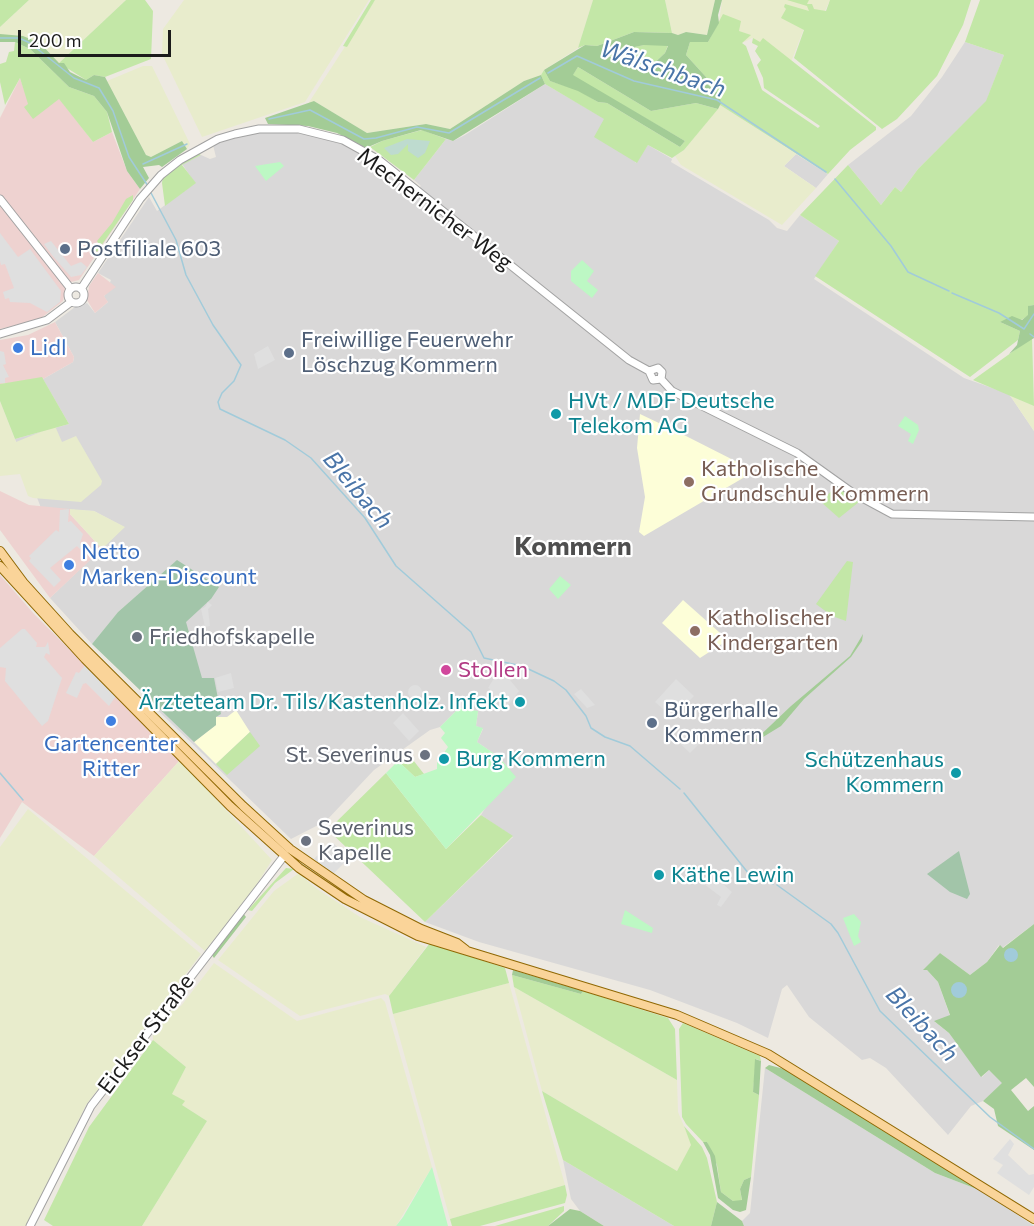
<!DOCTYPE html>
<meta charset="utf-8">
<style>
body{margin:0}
#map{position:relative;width:1034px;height:1226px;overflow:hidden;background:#ede9e1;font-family:Commissioner,sans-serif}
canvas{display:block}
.scale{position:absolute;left:18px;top:30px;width:153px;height:27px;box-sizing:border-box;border:3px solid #1b1b1b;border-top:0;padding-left:8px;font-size:18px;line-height:21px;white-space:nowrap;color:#1b1b1b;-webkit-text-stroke:4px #fff;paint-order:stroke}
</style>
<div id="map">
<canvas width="1034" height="1226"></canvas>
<div class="scale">200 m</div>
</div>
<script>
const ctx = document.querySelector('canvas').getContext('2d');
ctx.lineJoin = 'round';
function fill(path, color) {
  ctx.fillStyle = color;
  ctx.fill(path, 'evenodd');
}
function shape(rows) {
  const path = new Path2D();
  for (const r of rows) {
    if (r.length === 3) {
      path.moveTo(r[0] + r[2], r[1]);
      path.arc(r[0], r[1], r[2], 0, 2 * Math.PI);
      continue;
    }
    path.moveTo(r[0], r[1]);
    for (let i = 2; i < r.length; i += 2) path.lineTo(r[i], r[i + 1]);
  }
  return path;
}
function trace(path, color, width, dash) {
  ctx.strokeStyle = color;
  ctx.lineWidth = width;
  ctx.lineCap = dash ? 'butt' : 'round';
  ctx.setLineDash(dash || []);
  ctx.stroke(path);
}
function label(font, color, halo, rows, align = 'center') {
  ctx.font = font + ' Commissioner,sans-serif';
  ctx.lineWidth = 4.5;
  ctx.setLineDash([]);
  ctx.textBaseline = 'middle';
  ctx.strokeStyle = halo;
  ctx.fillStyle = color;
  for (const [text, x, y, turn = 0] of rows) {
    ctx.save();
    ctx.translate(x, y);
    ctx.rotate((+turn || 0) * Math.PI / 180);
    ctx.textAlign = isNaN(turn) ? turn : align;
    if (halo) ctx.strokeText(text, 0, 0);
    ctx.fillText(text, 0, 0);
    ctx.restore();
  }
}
fill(shape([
 [965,42,1004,55,986,102,918,169,901,192,895,187,881,205,848,165,911,116,942,77],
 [545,84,605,119,636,163,648,145,672,159,671,162,769,220,777,228,787,231,800,215,839,241,814,279,964,378,1009,394,1034,431,1034,924,1002,948,999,945,987,962,970,975,940,953,924,970,927,970,938,982,950,1016,935,1022,949,1033,982,1077,989,1070,1003,1083,983,1101,971,1106,948,1135,886,1068,870,1058,862,1060,809,1017,787,985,782,989,768,1038,737,1023,650,990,479,942,425,922,513,837,481,815,509,769,499,757,477,742,483,729,476,726,478,711,459,708,440,727,430,730,374,770,326,821,291,839,144,697,185,621,211,599,175,562,118,612,92,644,50,598,124,527,94,511,41,508,15,439,69,424,43,379,73,362,74,357,55,322,75,307,87,303,95,313,108,302,104,297,111,280,98,273,149,197,157,211,195,183,182,164,201,155,210,159,216,157,213,145,243,135,275,131,307,134,342,144,375,162,414,191,421,186,414,180,446,139,453,141,465,135],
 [796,154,828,174,816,188,784,166],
 [765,1068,935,1173,982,1191,1034,1226,744,1226,742,1221,750,1213],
 [563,1160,674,1226,604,1226,580,1211,571,1199]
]), '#d9d8d8');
fill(shape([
 [20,78,29,104,25,107,59,98,93,142,112,132,127,171,140,189,79,280,67,283,63,301,40,319,0,329,0,118],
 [98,273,116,287,104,296,108,302,95,313,87,300,89,286],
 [55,322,74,357,73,362,43,379,0,384,0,340,28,335],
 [0,491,29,505,70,509,70,514,102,549,50,598,0,530],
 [0,575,34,614,180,760,94,856,22,802,0,838]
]), '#eed2d0');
fill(shape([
 [640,414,684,435,755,471,644,536,639,532,645,497,637,448],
 [683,600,728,640,700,658,662,623],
 [236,710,250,732,216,764,194,742,216,725,216,717,227,717]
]), '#fdfed8');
fill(shape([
 [29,0,126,0,59,63,40,43,0,34,0,27],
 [184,0,369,0,305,102,202,137,162,54,163,29],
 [375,0,593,0,578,48,544,70,541,75,524,81,450,129,426,124,367,133,314,101,308,104],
 [665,0,715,0,707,35,686,32,678,35,672,33],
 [722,0,830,0,816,30,805,26,791,62,752,38,742,43,719,23],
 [143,66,152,66,190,144,187,149,182,141,151,157,146,155,107,81],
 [720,105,796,154,784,166,816,188,782,225,681,165,675,156,684,150],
 [1009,394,1034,406,1034,431],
 [0,401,16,442,55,426,62,442,76,436,102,481,101,485,81,502,33,498,28,496,20,474,0,476],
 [70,509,94,511,125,527,102,549,70,514],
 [180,760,272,860,257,884,205,951,94,856],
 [28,809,201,954,86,1105,26,1226,0,1226,0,847],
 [299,873,314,887,360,917,426,947,389,996,385,994,300,1016,218,960,274,891],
 [214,963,297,1021,381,998,385,1002,432,1167,396,1226,142,1226,207,1121,182,1105,184,1101,171,1094,186,1067,153,1040,153,1034,171,1011,181,1006],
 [509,983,565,1185,450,1219,393,1014],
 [514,987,677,1080,678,1112,692,1145,677,1171,542,1091]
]), '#e8eccc');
fill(shape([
 [0,0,29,0,0,27],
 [126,0,145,0,153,11,151,59,105,77,94,75,86,80,59,63],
 [371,0,375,0,347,47,343,46],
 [593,0,665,0,672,33,634,32,597,46,585,45,578,48],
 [787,0,809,0,807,4,812,4,814,9,826,11,830,0,971,0,963,25,937,76,897,119,882,129,794,58,804,30,781,18,786,9,784,7,785,4,809,11,807,6],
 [980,0,1034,0,1034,305,1029,306,1028,316,1021,320,1000,322,1020,331,1018,340,970,377,815,276,839,241,800,215,848,165,881,205,895,187,901,192,918,169,986,101,1004,55,965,42],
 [723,14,741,21,739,31,751,35,742,43,746,46,762,90,818,128,820,126,764,88,763,78,757,65,761,60,755,51,758,46,752,43,753,38,760,42,763,38,876,127,876,130,850,150,828,174,720,105,719,94,707,84,706,77,686,55,690,42,708,42],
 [15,42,30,49,69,87,94,96,107,112,112,132,93,142,59,99,33,119,24,107,28,104,20,78,5,105,0,82,0,64,6,62,9,52,14,51],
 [644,45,668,45,665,53,648,69,601,53],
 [578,67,651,111,696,103,718,109,684,150,672,158,648,145,637,163,594,137,604,119,545,84,541,75,544,70,550,81,578,90,598,102,607,103,680,147,685,141,572,76],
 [422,130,446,139,414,180,370,147,382,141],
 [198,153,201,155,182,165,196,183,165,206,162,183,163,176],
 [133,195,133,200,92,259,97,252,93,247,98,243,97,241,112,223,126,199],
 [1032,337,1034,406,973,380,1015,350],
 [42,377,69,424,15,439,0,401,0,384],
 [837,485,859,502,839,518,821,502],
 [847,561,853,562,846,621,832,616,816,604],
 [250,732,260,746,227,775,216,764],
 [406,751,424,774,415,777,398,761],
 [386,773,446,849,481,815,513,836,425,922,328,830],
 [286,868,294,869,275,883,252,911,248,910],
 [430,943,505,968,509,983,393,1014,389,996],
 [512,975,581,994,583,991,668,1018,675,1029,677,1080,514,987],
 [683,1023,760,1056,761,1061,756,1059,753,1092,759,1095,751,1177,744,1180,740,1189,742,1201,733,1201,721,1192,717,1165,707,1142,703,1142,686,1124,682,1117,679,1029],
 [153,1040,186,1067,172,1094,185,1101,182,1105,207,1121,142,1226,53,1226,44,1220,89,1127],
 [542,1091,677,1171,691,1145,684,1126,702,1147,707,1158,717,1202,711,1226,674,1226,563,1160],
 [565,1185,567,1195,565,1203,480,1226,452,1226,450,1219],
 [564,1206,564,1211,548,1226,495,1226]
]), '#c3e7a7');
fill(shape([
 [715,0,722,0,718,15,719,23,708,42,690,42,686,55,706,77,707,84,719,94,721,103,718,109,696,103,651,111,578,67,573,75,685,141,680,147,607,103,598,102,578,91,550,81,544,70,585,45,597,46,634,32,672,33,678,35,686,32,707,35],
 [644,45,668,46,665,53,648,69,602,54],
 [0,34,23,36,40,43,59,63,64,63,70,72,86,80,94,75,105,77,146,155,151,157,182,141,187,149,162,167,159,165,143,167,149,178,140,189,127,171,107,112,94,96,69,87,30,49,15,42,0,42],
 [541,75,545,84,453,141,421,130,382,141,366,148,337,133,308,126,268,124,265,118,314,101,367,133,426,124,450,129,524,81],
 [1034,305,1034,338,1009,354,1017,345,1020,331,1000,322,1012,316,1022,320,1028,315,1028,306],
 [863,634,862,641,851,657,804,699,781,726,750,745,791,706,850,656],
 [243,913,246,917,214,958,211,954],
 [1034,924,1034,1087,1026,1078,1011,1090,1028,1111,1034,1106,1034,1150,998,1126,994,1109,983,1101,1002,1083,989,1070,981,1077,949,1033,934,1021,950,1015,938,982,927,970,923,970,940,953,970,975,987,962,1000,945,1003,948],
 [513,970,583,991,581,994,512,975],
 [755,1059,761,1061,759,1095,753,1092],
 [769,1065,784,1069,982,1191,935,1173,765,1068],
 [703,1142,707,1142,715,1156,721,1192,733,1201,742,1200,740,1189,744,1180,751,1177,746,1210,740,1212,733,1210,718,1198,710,1155],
 [717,1202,742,1221,744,1226,711,1226],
 [570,1209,580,1211,604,1226,548,1226]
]), '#a3cc96');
fill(shape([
 [407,139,430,141,425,153,418,158,408,151,408,144,398,154,391,155,384,148]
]), '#bedbcf');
fill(shape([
 [177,560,219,587,211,599,186,622,202,678,214,678,221,714,216,717,216,725,194,742,92,644,118,612],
 [959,851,970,894,967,899,950,892,927,874]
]), '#a2c5a9');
fill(shape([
 [280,162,284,166,266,181,255,166],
 [582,260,594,271,587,281,598,290,592,298,571,281,571,271],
 [905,416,918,425,919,430,913,444,908,441,911,434,898,426],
 [560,576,571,585,558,599,549,589],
 [459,708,478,711,476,726,483,728,477,742,499,757,516,777,446,849,386,773,398,761,415,777,437,769,437,763,448,747,441,738,445,733,440,727],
 [625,910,653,928,652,933,621,924],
 [854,914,861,922,858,936,861,942,854,946,843,918],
 [432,1167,448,1226,396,1226,403,1217]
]), '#bdf8c4');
fill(shape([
 [0,233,18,257,30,249,61,291,60,302,47,312,30,303,10,302,9,298,5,299,3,292,14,288,5,264,1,265,0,261],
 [51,241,71,266,81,262,87,267,81,275,71,277,52,255,44,244],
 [268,346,275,360,258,369,254,354],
 [0,351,4,352,6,364,3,365,9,377,5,378,5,383,0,383],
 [69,509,68,522,71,521,83,534,80,543,88,551,85,554,77,546,50,568,61,580,54,587,29,561,31,558,29,556,56,530,59,532,60,510],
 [208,602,212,605,208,609,210,626,205,627,201,609,205,607],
 [22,629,25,629,37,643,36,647,45,647,48,642,50,655,46,653,44,657,62,678,48,721,42,726,5,681,6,668,0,667,0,648],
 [85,665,116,696,109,706,86,683,83,684,77,698,66,693,76,672,79,673],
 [231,673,234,688,218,692,215,678],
 [497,673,513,677,510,680,519,691,507,707,500,703,502,695,500,698,489,693,490,689,488,688],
 [676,679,694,696,673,718,655,702],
 [415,692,7],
 [581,689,595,705,587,708,574,694],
 [403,713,419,731,409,741,393,723],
 [685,729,700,743,690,753,675,739],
 [333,843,347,856,344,858,347,860,333,874,314,859,328,844,330,846],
 [712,874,732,892,721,907,717,905,721,897,704,884],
 [1010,1139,1014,1144,1008,1155,1029,1175,1034,1174,1034,1187,1029,1195,997,1173,1003,1165,993,1159]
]), '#dfdfdf');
fill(shape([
 [1011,955,7],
 [959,990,8]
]), '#a1cbda');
trace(shape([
 [0,38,19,38,30,43,74,78,99,88,113,111,129,157,148,186],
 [548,73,577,56,634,81,717,100,826,172],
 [269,119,310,110,364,139,376,138,417,127,449,133,540,78],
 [143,164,187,144],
 [835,179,891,246,908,272,949,291],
 [150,191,176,240,186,275,213,325,241,365,234,381,222,393,218,402,220,409,285,440,311,458,365,518,396,566,471,632,484,658,522,666,554,681,566,690,586,716,591,728,605,737,630,746,680,789],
 [952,293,999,313,1024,329,1034,314],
 [1030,334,1034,337],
 [0,773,23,800],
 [684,793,749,874,773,884],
 [777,885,831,924,838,933,880,1011,990,1117,1034,1149]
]), '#a1cbda', 1.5);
const tertiary = shape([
 [0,199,71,289],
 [76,295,8],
 [81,289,140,199,161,175,180,160,218,139,235,134,259,129,299,129,343,140,379,160,629,360,649,371],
 [0,334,47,320,71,302],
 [649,371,658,368,662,372,661,379,672,391,797,453,853,493,892,514,1034,517],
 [649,371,653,380,661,379],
 [30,1226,91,1106,284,856]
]);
const primary = shape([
 [0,551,23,582,70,634,243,806,290,849,364,900,421,929,457,943,466,950],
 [0,566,85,659,230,806,299,868,345,899,418,936,677,1015,768,1054,1034,1219]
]);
trace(tertiary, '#a2a2a2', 9);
trace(primary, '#906803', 10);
trace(tertiary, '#fff', 7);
trace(primary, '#fad499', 8);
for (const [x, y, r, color] of [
 [65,249,6,"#5c6f8a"],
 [18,348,6,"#3f7fe0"],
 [289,353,6,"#5c6f8a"],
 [556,414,6,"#0f9aa8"],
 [689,482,6,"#8d6e63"],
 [69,565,6,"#3f7fe0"],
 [695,631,6,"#8d6e63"],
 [137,637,6,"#6b7280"],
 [446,670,6,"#d1479c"],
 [520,702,6,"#0f9aa8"],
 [111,721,6,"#3f7fe0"],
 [652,723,6,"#5c6f8a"],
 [425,755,6,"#6b7280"],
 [444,759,6,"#0f9aa8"],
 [956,773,6,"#0f9aa8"],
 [306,841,6,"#6b7280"],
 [659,875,6,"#0f9aa8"]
]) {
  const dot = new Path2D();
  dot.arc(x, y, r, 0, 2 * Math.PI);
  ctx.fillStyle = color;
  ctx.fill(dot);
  trace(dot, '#fff', 2);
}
label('22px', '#1b1b1b', '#fff', [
 ["Mechernicher Weg",435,209,37],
 ["Eickser Straße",146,1034,-53]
]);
label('22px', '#4e5e75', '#fff', [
 ["Postfiliale 603",77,249],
 ["Freiwillige Feuerwehr",301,340],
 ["Löschzug Kommern",301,365],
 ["Bürgerhalle",664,710],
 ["Kommern",664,735]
], 'left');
label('22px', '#366cbe', '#fff', [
 ["Lidl",30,348],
 ["Netto",81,552],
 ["Marken-Discount",81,577],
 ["Gartencenter",111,744,"center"],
 ["Ritter",111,769,"center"]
], 'left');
label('22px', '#0d838f', '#fff', [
 ["HVt / MDF Deutsche",568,401],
 ["Telekom AG",568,426],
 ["Ärzteteam Dr. Tils/Kastenholz. Infekt",508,702,"right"],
 ["Burg Kommern",456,759],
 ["Schützenhaus",944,760,"right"],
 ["Kommern",944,785,"right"],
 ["Käthe Lewin",671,875]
], 'left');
label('22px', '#785e54', '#fff', [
 ["Katholische",701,469],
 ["Grundschule Kommern",701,494],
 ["Katholischer",707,618],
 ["Kindergarten",707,643]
], 'left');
label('22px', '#5b616d', '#fff', [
 ["Friedhofskapelle",149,637],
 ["St. Severinus",413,755,"right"],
 ["Severinus",318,828],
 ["Kapelle",318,853]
], 'left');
label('22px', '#b23c85', '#fff', [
 ["Stollen",458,670]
], 'left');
label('italic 24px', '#4a75a8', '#fff', [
 ["Wälschbach",663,69,19],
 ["Bleibach",358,490,50],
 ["Bleibach",922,1024,47]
]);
label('bold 26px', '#4e4e4e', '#fff', [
 ["Kommern",573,546]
]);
</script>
